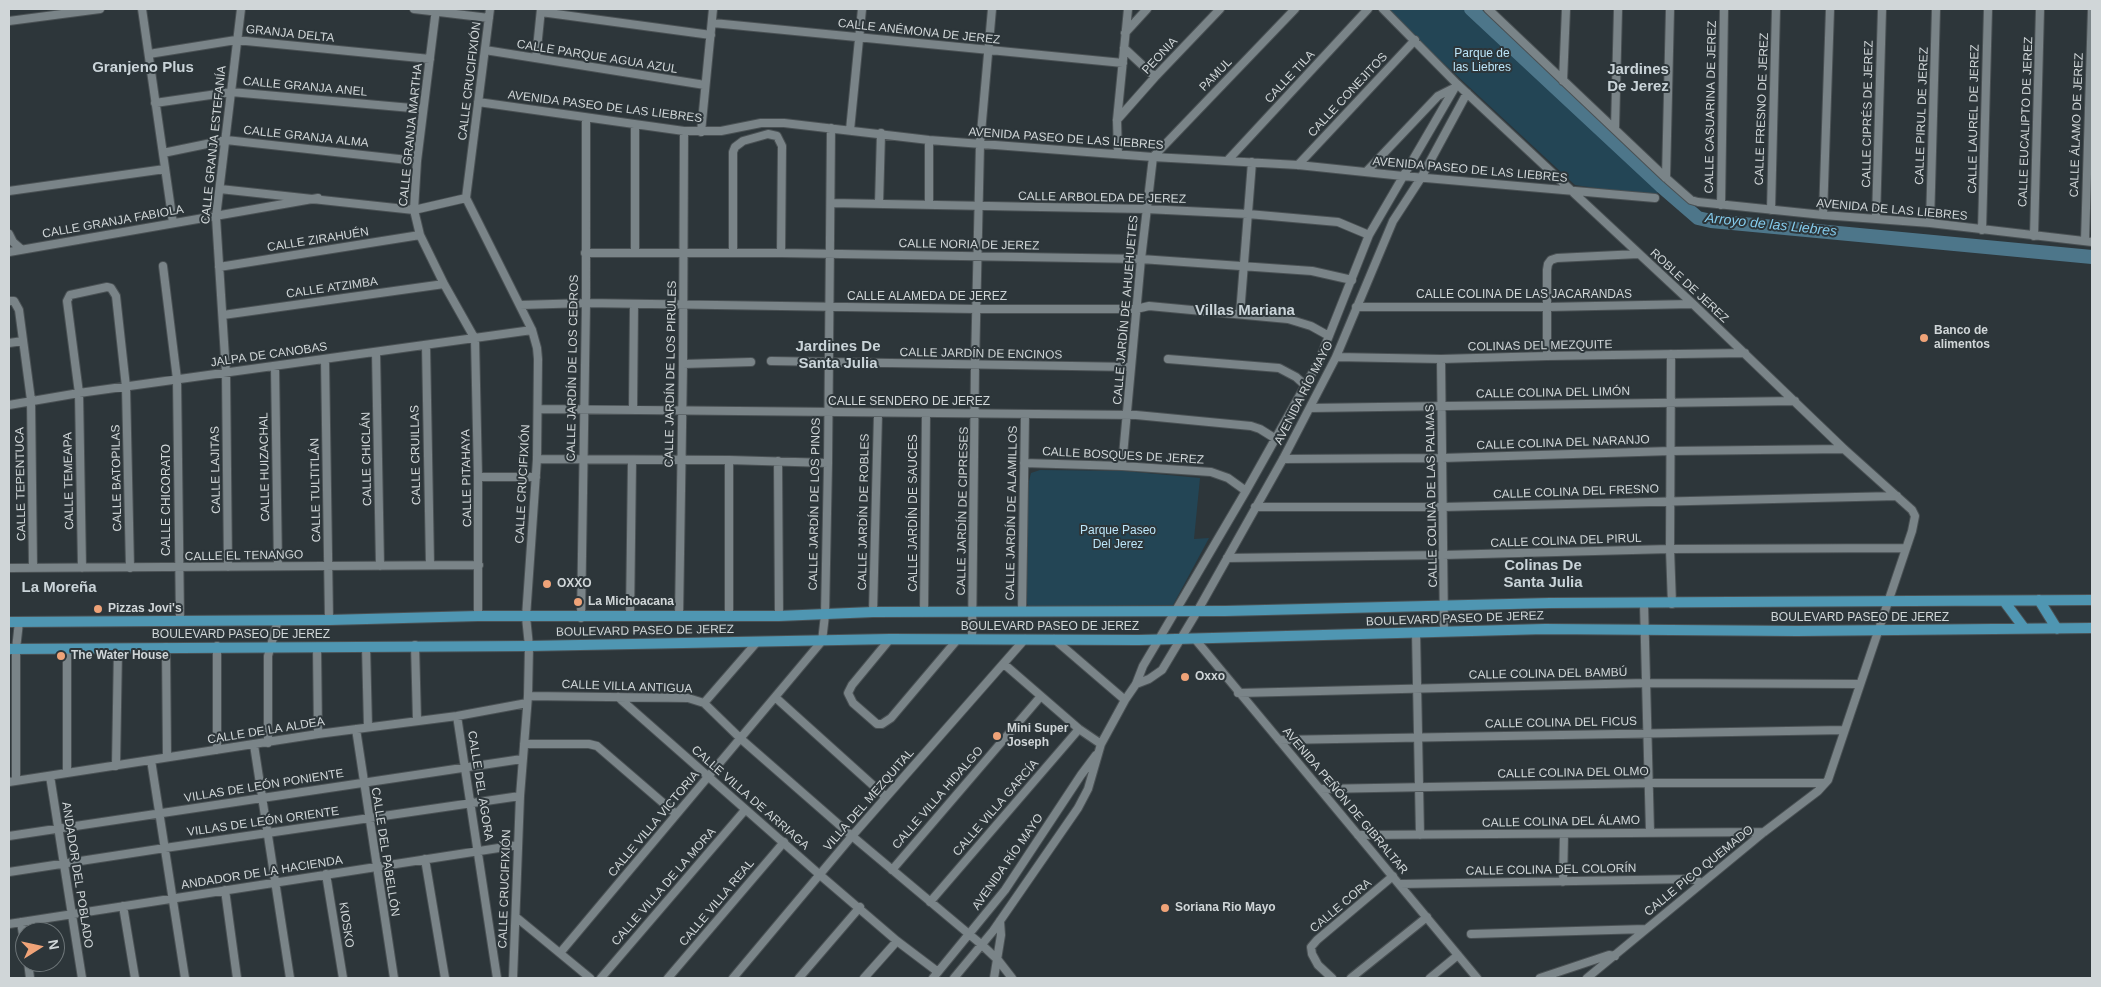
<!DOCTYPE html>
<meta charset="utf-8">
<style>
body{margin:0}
#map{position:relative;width:2101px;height:987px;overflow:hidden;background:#2d363a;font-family:Arial,sans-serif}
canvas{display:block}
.frame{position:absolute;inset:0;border:10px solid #d0d6d8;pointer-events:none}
.north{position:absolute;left:15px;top:922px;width:50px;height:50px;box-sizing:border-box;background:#2d363a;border:1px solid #6e7679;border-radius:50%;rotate:80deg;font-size:14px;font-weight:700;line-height:20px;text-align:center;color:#d0d6d8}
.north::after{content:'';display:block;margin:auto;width:18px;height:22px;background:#efa378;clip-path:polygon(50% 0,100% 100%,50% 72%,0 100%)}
</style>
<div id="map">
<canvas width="2101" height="987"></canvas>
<div class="frame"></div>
<div class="north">N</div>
</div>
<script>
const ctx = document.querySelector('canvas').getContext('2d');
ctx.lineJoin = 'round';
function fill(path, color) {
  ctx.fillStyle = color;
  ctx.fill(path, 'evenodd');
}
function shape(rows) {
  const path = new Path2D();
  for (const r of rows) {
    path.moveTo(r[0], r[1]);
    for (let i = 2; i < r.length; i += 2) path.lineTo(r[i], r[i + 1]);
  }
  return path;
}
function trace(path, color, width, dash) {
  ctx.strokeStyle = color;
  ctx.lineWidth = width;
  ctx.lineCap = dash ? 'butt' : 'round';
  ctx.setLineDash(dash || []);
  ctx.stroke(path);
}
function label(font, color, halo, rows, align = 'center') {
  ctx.font = font + ' Arial,sans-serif';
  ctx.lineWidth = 4;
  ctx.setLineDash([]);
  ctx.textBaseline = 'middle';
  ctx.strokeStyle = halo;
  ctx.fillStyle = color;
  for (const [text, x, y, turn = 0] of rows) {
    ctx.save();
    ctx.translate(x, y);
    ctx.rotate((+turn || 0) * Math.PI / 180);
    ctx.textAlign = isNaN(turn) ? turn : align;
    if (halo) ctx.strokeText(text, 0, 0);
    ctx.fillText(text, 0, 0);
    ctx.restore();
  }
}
fill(shape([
 [1385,9,1466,9,1658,188,1657,197,1575,185],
 [1040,470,1124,471,1200,478,1194,539,1209,538,1173,605,1030,607,1027,604,1028,485,1031,473]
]), '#234555');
trace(shape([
 [1471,9,1661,186,1698,218,1711,221,2092,257]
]), '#4d768a', 14);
const minor = shape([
 [142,9,173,223],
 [414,9,489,18],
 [436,9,417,161,414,210,420,235,444,284,475,339,478,477,478,616],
 [490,9,466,198,532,330,537,348,538,359,537,459,526,617,529,646,528,696,520,796,513,978],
 [1383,9,1457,84,1693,304,1844,449,1912,510,1915,516,1912,531,1828,780,1818,791,1764,832,1587,978],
 [1488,9,1666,178,1691,200,1698,202,1823,215,1930,223,2092,242],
 [541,12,711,35],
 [9,21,100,9],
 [713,23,1123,63],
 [1125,33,1147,9],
 [1124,48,1155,77],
 [485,50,705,85],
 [149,54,236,40,430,59],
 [536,58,541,9],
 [1563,81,1566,9],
 [478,102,684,131,721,131,761,123,784,123,929,140,1153,157,1298,165,1403,176,1655,198],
 [155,103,231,92,423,109],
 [1117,120,1155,77,1220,9],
 [635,125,635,253],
 [1615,129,1618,9],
 [850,130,862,9],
 [701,132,713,9],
 [163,153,226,140,417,161],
 [1118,154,1117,120,1128,9],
 [1228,160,1368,9],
 [1298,165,1415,40],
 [1366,172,1438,96,1454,88],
 [1666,178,1670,9],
 [220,189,414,210,466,198],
 [9,191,165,169],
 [831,203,1146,209,1248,214,1338,222,1369,235],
 [879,204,881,133],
 [929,205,929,140],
 [1721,205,1724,9],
 [1771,210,1776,9],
 [1823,215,1830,9],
 [1876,219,1882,9],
 [1930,223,1936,9],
 [1982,230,1988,9],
 [9,234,13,242,21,249],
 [2034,236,2040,9],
 [2085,241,2092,9],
 [9,252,318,198],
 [585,253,781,253,1141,259,1312,271,1352,280],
 [733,253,733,152,735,147,743,141,768,134,777,136,782,146,781,253],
 [163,266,177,379,180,620],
 [219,267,420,235],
 [9,301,14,301,19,310,31,400,33,568],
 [520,305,586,303,976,309,1136,309,1149,306,1288,319,1311,326,1329,336],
 [1356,307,1547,307,1693,304],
 [1240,314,1252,162],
 [223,315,444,284],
 [9,343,23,341],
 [426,345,430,565],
 [376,352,380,566],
 [1671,354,1670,549,1672,604],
 [1547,356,1547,270,1548,264,1551,260,1557,258,1638,254],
 [1336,357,1441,359,1547,356,1745,353],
 [325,359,329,620],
 [1168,359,1279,368,1296,377,1306,386],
 [1441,359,1444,632],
 [771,361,1131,367],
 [683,364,751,362],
 [275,367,278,566],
 [9,405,79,393,532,330],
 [1310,408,1795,401],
 [538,409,1136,415,1251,426,1260,429,1276,439],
 [633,410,634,304],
 [537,459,729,460,828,463],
 [1283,459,1442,458,1671,451,1844,449],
 [778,461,779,616],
 [1024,463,1122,466,1211,472,1228,478,1246,491],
 [1122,466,1141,259,1153,157,1295,9],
 [478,477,536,477],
 [1255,507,1443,507,1897,496],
 [1227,558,1443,555,1670,549,1906,548],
 [228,567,226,373,216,217,241,9],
 [9,568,479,565],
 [82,568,79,393,67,301,70,295,107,287,111,288,116,296,126,387,130,568],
 [1644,604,1650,832],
 [924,611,926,414],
 [1022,611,1025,415],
 [873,612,878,414],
 [630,617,632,461],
 [679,617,683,364,684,131],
 [729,617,729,460],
 [581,618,586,303,586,118],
 [1416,632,1420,835],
 [890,639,852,685,848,693,853,703,877,724,882,724,891,718,957,640],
 [972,639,975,365,980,144,992,9],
 [1054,639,1125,700],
 [1195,639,1477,978],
 [415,645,417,720],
 [366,646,368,727],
 [166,647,167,757],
 [317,647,318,734],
 [1004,664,1079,729,1101,744],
 [1136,684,1149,679,1162,670,1198,610,1283,459,1336,357,1393,221,1421,178,1467,93],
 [1238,693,1646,683,1859,684],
 [528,696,688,698,704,703,741,739,852,836,982,945,998,960,1012,978],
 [618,697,820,875,897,941,938,972],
 [775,697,886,797],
 [704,703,757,642],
 [457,716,497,978],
 [356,729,394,978],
 [1279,740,1844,730],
 [268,743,268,656,278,620],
 [524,744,589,744,597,746,676,814],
 [254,745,290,978],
 [217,750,217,646],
 [151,760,185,978],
 [116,766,118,648],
 [67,773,67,649],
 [50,776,82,978],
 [16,781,16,649,19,622],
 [9,782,318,734,457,716,527,703],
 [1320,789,1649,783,1825,783],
 [1358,835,1764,832],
 [9,836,522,759],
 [425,859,445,978],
 [892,870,1041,696],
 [9,872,165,848,520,796],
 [326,874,343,978],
 [1563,882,1564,834],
 [1400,884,1691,879,1698,881,1701,884],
 [225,890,237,978],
 [930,902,1079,729],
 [123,906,135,978],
 [516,917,590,978],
 [21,922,25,947],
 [9,924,518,845],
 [1471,934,1646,929],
 [560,953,822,641,825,615,828,463,831,128],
 [28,962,30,978],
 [601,978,745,810],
 [668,978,784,842],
 [733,978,852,836,1025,639],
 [799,978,860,907],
 [864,978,897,941],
 [933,978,1005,890,1081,775,1096,755],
 [954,978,993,931,1078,808,1088,789,1101,744,1125,700,1136,684,1143,666,1159,639,1246,491,1319,361,1369,235,1457,84],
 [994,978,1001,935,1000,921],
 [1332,978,1318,965,1312,954,1311,947,1317,940,1393,876],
 [1351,978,1427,917],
 [1430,978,1458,955],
 [1540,978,1609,955,1615,956]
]);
const major = shape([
 [2039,600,2057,629],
 [2004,601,2024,628],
 [9,622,329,620,478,616,779,616,873,612,1225,611,1550,603,2092,600],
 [9,649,529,646,890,639,1139,640,1545,629,1797,631,2092,628]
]);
trace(minor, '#4a5154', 10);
trace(major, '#4a5154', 12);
trace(minor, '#7a8488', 8);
trace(major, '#4f96b2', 10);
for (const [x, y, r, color] of [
 [1924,338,5,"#efa378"],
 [547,584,5,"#efa378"],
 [578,602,5,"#efa378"],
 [98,609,5,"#efa378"],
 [61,656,5,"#efa378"],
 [1185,677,5,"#efa378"],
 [997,736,5,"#efa378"],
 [1165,908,5,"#efa378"]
]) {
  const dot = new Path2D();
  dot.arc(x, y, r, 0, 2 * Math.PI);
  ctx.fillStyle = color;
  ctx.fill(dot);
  trace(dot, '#2d363a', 2);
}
label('12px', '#d0d6d8', '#2d363a', [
 ["CALLE ANÉMONA DE JEREZ",919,32,6],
 ["GRANJA DELTA",290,34,6],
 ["PEONIA",1160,56,-47],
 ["CALLE PARQUE AGUA AZUL",597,57,9],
 ["PAMUL",1216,75,-46],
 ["CALLE TILA",1290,77,-47],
 ["CALLE CRUCIFIXIÓN",470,81,-83],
 ["CALLE GRANJA ANEL",305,87,5],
 ["CALLE CONEJITOS",1348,95,-47],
 ["AVENIDA PASEO DE LAS LIEBRES",605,107,7],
 ["CALLE CASUARINA DE JEREZ",1711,107,-89],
 ["CALLE FRESNO DE JEREZ",1762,109,-88],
 ["CALLE CIPRÉS DE JEREZ",1868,114,-89],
 ["CALLE PIRUL DE JEREZ",1922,116,-88],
 ["CALLE LAUREL DE JEREZ",1974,119,-89],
 ["CALLE EUCALIPTO DE JEREZ",2026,122,-88],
 ["CALLE ÁLAMO DE JEREZ",2077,125,-88],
 ["CALLE GRANJA MARTHA",411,135,-84],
 ["CALLE GRANJA ALMA",306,137,6],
 ["AVENIDA PASEO DE LAS LIEBRES",1066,139,4],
 ["CALLE GRANJA ESTEFANÍA",214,145,-84],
 ["AVENIDA PASEO DE LAS LIEBRES",1470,170,5],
 ["CALLE ARBOLEDA DE JEREZ",1102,198,1],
 ["AVENIDA DE LAS LIEBRES",1892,210,5],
 ["CALLE GRANJA FABIOLA",113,222,-10],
 ["CALLE ZIRAHUÉN",318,240,-9],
 ["CALLE NORIA DE JEREZ",969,245,1],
 ["ROBLE DE JEREZ",1689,286,43],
 ["CALLE ATZIMBA",332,288,-8],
 ["CALLE COLINA DE LAS JACARANDAS",1524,295],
 ["CALLE ALAMEDA DE JEREZ",927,297],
 ["CALLE JARDÍN DE AHUEHUETES",1126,310,-85],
 ["COLINAS DEL MEZQUITE",1540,346,-1],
 ["CALLE JARDÍN DE ENCINOS",981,354,1],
 ["JALPA DE CANOBAS",269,355,-8],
 ["CALLE JARDÍN DE LOS CEDROS",573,368,-89],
 ["CALLE JARDÍN DE LOS PIRULES",671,374,-89],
 ["AVENIDA RÍO MAYO",1304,393,-63],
 ["CALLE COLINA DEL LIMÓN",1553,393,-1],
 ["CALLE SENDERO DE JEREZ",909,402],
 ["CALLE COLINA DEL NARANJO",1563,443,-2],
 ["CALLE CRUILLAS",416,455,-91],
 ["CALLE BOSQUES DE JEREZ",1123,456,3],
 ["CALLE CHICLÁN",367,459,-91],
 ["CALLE HUIZACHAL",265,467,-91],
 ["CALLE LAJITAS",216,470,-91],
 ["CALLE BATOPILAS",117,478,-91],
 ["CALLE PITAHAYA",467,478,-91],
 ["CALLE TEMEAPA",69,481,-91],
 ["CALLE TEPENTUCA",21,484,-91],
 ["CALLE CRUCIFIXIÓN",523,484,-87],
 ["CALLE TULTITLÁN",316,490,-91],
 ["CALLE COLINA DEL FRESNO",1576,492,-2],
 ["CALLE COLINA DE LAS PALMAS",1432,496,-91],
 ["CALLE CHICORATO",167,500,-90],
 ["CALLE JARDÍN DE LOS PINOS",815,504,-89],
 ["CALLE JARDÍN DE CIPRESES",963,511,-89],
 ["CALLE JARDÍN DE ROBLES",864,512,-89],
 ["CALLE JARDÍN DE SAUCES",914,513,-90],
 ["CALLE JARDÍN DE ALAMILLOS",1012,513,-89],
 ["CALLE COLINA DEL PIRUL",1566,541,-2],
 ["CALLE EL TENANGO",244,556,-1],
 ["BOULEVARD PASEO DE JEREZ",1860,618],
 ["BOULEVARD PASEO DE JEREZ",1455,619,-2],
 ["BOULEVARD PASEO DE JEREZ",1050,627],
 ["BOULEVARD PASEO DE JEREZ",645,631,-1],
 ["BOULEVARD PASEO DE JEREZ",241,635],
 ["CALLE COLINA DEL BAMBÚ",1548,674,-1],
 ["CALLE VILLA ANTIGUA",627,687,2],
 ["CALLE COLINA DEL FICUS",1561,723,-1],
 ["CALLE DE LA ALDEA",266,731,-9],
 ["CALLE COLINA DEL OLMO",1573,773,-1],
 ["VILLAS DE LEÓN PONIENTE",264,786,-9],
 ["CALLE DEL AGORA",480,786,81],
 ["CALLE VILLA DE ARRIAGA",750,798,41],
 ["CALLE VILLA HIDALGO",938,798,-49],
 ["VILLA DEL MEZQUITAL",869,800,-49],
 ["AVENIDA PEÑÓN DE GIBRALTAR",1345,801,50],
 ["CALLE VILLA GARCÍA",996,808,-49],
 ["VILLAS DE LEÓN ORIENTE",263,822,-8],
 ["CALLE COLINA DEL ÁLAMO",1561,822,-1],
 ["CALLE VILLA VICTORIA",654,824,-50],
 ["CALLE DEL PABELLÓN",385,852,81],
 ["AVENIDA RÍO MAYO",1008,862,-55],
 ["CALLE COLINA DEL COLORÍN",1551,870,-1],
 ["CALLE PICO QUEMADO",1699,871,-39],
 ["ANDADOR DE LA HACIENDA",262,873,-9],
 ["ANDADOR DEL POBLADO",77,875,81],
 ["CALLE VILLA DE LA MORA",664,887,-49],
 ["CALLE CRUCIFIXIÓN",505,889,-88],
 ["CALLE VILLA REAL",717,903,-50],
 ["CALLE CORA",1341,906,-40],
 ["KIOSKO",346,925,81]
]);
label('12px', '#bbe4f8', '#2d363a', [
 ["Parque de",1482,54],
 ["las Liebres",1482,68],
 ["Parque Paseo",1118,531],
 ["Del Jerez",1118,545]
]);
label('bold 12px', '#d0d6d8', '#2d363a', [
 ["Banco de",1934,331],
 ["alimentos",1934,345],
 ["OXXO",557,584],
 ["La Michoacana",588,602],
 ["Pizzas Jovi's",108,609],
 ["The Water House",71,656],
 ["Oxxo",1195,677],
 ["Mini Super",1007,729],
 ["Joseph",1007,743],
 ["Soriana Rio Mayo",1175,908]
], 'left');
label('italic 14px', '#84cbec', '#2d363a', [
 ["Arroyo de las Liebres",1771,225,6]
]);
label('bold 15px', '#cad4d9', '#2d363a', [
 ["Granjeno Plus",143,68],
 ["Jardines",1638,70],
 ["De Jerez",1638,87],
 ["Villas Mariana",1245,311],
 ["Jardines De",838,347],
 ["Santa Julia",838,364],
 ["Colinas De",1543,566],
 ["Santa Julia",1543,583],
 ["La Moreña",59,588]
]);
</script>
